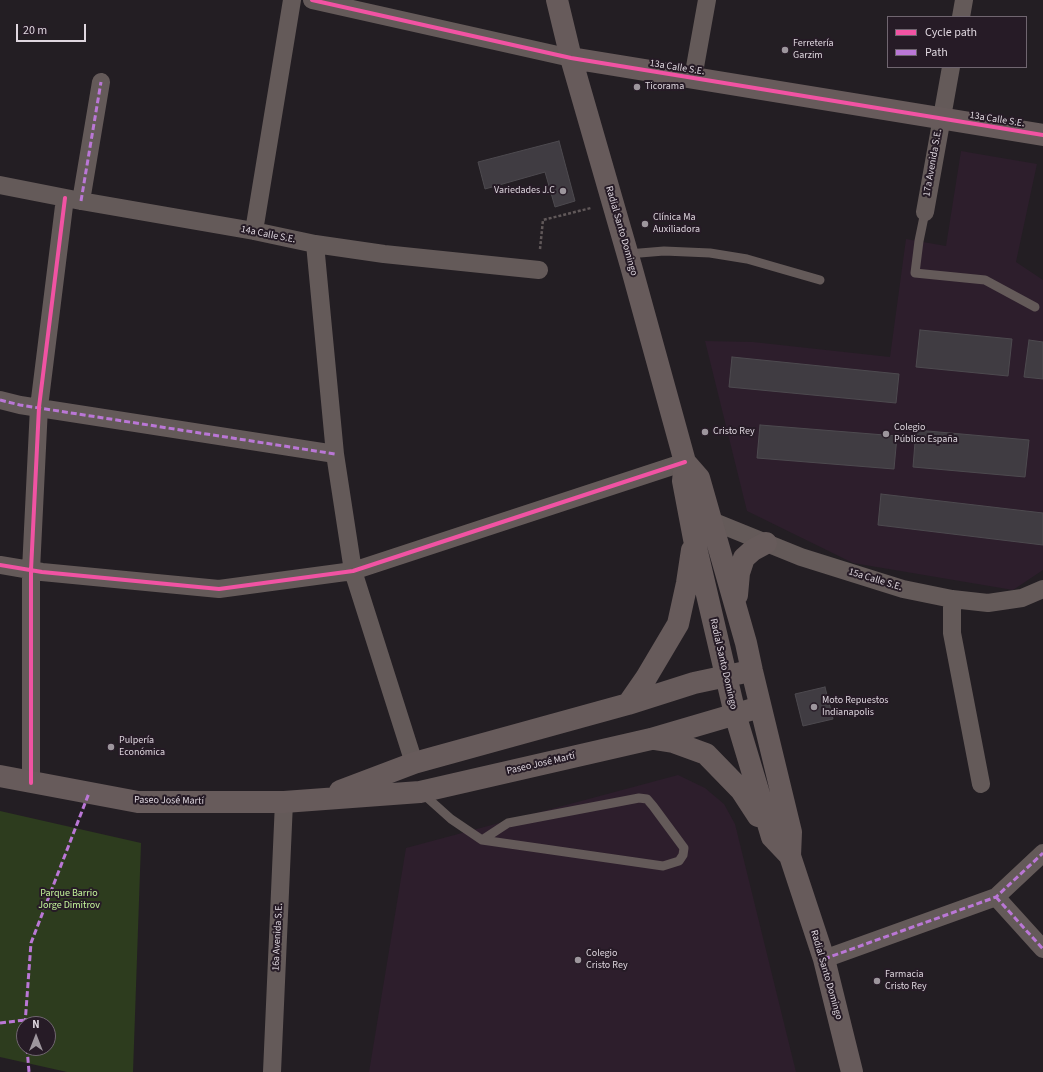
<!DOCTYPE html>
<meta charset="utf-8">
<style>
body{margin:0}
#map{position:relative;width:1043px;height:1072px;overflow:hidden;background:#231e23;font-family:"Source Sans 3",sans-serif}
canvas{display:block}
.legend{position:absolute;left:887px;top:16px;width:140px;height:52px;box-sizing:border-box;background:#261b26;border:1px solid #706670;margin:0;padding:5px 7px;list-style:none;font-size:12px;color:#dfd7df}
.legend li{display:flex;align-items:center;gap:8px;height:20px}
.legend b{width:20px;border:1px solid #706670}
.north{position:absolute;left:16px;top:1016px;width:40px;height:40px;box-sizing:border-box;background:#261b26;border:1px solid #706670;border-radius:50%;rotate:0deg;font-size:11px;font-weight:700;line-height:16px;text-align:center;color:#dfd7df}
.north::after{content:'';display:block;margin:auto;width:14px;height:18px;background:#9d969d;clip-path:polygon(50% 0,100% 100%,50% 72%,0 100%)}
.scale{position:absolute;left:16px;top:24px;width:70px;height:18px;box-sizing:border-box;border:2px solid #dfd7df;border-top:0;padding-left:5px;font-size:12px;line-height:14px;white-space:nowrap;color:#dfd7df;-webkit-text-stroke:3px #261b26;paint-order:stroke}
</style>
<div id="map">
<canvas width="1043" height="1072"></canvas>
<ul class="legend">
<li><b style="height:5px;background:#f153a3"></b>Cycle path</li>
<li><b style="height:5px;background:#ba77d6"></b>Path</li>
</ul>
<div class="north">N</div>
<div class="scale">20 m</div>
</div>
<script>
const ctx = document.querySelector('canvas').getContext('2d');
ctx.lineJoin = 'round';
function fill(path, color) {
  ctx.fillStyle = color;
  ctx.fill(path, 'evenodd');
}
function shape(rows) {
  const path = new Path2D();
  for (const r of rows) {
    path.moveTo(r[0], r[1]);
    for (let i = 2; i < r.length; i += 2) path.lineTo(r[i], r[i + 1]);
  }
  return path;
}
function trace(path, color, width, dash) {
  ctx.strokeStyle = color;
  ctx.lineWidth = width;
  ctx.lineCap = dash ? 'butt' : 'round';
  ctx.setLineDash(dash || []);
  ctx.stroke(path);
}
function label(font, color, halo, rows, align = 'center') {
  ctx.font = font + ' "Source Sans 3",sans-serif';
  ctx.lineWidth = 4;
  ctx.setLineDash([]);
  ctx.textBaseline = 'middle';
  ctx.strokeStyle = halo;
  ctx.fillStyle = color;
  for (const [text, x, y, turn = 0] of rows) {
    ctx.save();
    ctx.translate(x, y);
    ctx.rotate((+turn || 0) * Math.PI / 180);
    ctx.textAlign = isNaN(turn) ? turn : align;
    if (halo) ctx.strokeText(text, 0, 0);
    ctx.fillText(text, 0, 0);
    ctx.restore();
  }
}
fill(shape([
 [961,151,1037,164,1016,262,1043,280,1043,570,1013,590,853,563,747,511,705,341,753,342,890,357,906,239,946,246],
 [678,775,705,788,724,804,735,824,796,1072,369,1072,406,848]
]), '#2d1e2c');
fill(shape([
 [0,811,141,843,133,1072,67,1072,0,1057],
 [24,1024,48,1024,48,1048,24,1048]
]), '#2d3c1e');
const building = shape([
 [559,141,575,201,555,207,545,172,485,189,478,162,559,141],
 [920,330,1012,339,1008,376,916,367,920,330],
 [1029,340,1043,342,1043,379,1024,377,1029,340],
 [732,357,899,374,896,403,729,387,732,357],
 [760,425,897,436,894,469,757,458,760,425],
 [916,430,1029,440,1025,477,913,467,916,430],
 [881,494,1043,513,1043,545,878,525,881,494],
 [825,687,833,719,803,726,795,694,825,687]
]);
fill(building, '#403c42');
trace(building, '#4d4a4f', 1);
trace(shape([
 [540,249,543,220,591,208]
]), '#605859', 2.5, [3, 2]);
trace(shape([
 [925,212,919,241,915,273,985,280,1035,307],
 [628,254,664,251,710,253,747,259,820,280],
 [422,793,451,819,482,840,663,866,679,861,683,855,684,848,653,806,647,799,639,798,508,823,482,840]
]), '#645a59', 9);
trace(shape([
 [312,0,571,58],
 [961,17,964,0],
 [693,78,707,0],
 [0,185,81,201,254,231,315,244,384,254,539,270],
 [81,201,101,82],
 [925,212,951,67],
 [254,231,292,0],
 [315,244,335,454,353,571,414,763],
 [0,400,20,405,335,454],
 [712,521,801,557,903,589,952,599,988,603,1022,598,1043,589],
 [0,565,42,572,219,589,353,571,685,462],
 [952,599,952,633,981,784],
 [31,783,31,570,39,407,65,198],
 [996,897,1043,949],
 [824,959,996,897,1043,853],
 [272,1072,284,802]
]), '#645a59', 18);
trace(shape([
 [557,0,571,58,631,266,685,462,683,481,694,539,735,714,772,837,790,856],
 [571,58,1043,135],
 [685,462,699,478,746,643,752,671,791,832,790,856,824,959,852,1072],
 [737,595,739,573,744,558,753,550,766,543],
 [628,704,646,678,678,624,687,583,692,550],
 [654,739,673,742,706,754,741,790,758,816],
 [0,776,138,802,284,802,420,792,651,739,760,707],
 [340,791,414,763,628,704,694,683,741,673]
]), '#675b5b', 22);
trace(shape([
 [81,201,101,82],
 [0,400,20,405,335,454],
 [996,897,1043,949],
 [824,959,996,897,1043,853],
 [0,1023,25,1020],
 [25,1024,31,943,89,793],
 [27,1048,29,1072]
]), '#ba77d6', 3, [6, 3]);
trace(shape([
 [312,0,571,58,1043,135],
 [0,565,42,572,219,589,353,571,685,462],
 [31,783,31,570,39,407,65,198]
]), '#f153a3', 4);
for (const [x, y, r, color] of [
 [785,50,4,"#9d969d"],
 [637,87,4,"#9d969d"],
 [563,191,4,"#9d969d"],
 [645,224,4,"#9d969d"],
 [705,432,4,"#9d969d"],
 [886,434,4,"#9d969d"],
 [814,707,4,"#9d969d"],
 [111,747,4,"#9d969d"],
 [578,960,4,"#9d969d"],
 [877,981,4,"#9d969d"]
]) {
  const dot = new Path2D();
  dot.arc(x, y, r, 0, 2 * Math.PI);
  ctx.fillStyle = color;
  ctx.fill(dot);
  trace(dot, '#261b26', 1.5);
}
label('10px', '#dfd7df', '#261b26', [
 ["Ferretería",793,44],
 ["Garzim",793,56],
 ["Ticorama",645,87],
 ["Variedades J.C",555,191,"right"],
 ["Clínica Ma",653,218],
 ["Auxiliadora",653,230],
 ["Colegio",894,428],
 ["Público España",894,440],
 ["Cristo Rey",713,432],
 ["Moto Repuestos",822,701],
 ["Indianapolis",822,713],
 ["Pulpería",119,741],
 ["Económica",119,753],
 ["Colegio",586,954],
 ["Cristo Rey",586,966],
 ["Farmacia",885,975],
 ["Cristo Rey",885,987]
], 'left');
label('10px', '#dfd7df', '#261b26', [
 ["13a Calle S.E.",677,68,9],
 ["13a Calle S.E.",997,120,9],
 ["17a Avenida S.E.",933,163,-80],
 ["Radial Santo Domingo",621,231,74],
 ["14a Calle S.E.",268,235,11],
 ["15a Calle S.E.",875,580,17],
 ["Radial Santo Domingo",723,664,77],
 ["Paseo José Martí",541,764,-13],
 ["Paseo José Martí",169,801,1],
 ["16a Avenida S.E.",278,937,-87],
 ["Radial Santo Domingo",826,975,74]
]);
label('10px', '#c4f59b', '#261b26', [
 ["Parque Barrio",69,894],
 ["Jorge Dimitrov",69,906]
]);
</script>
